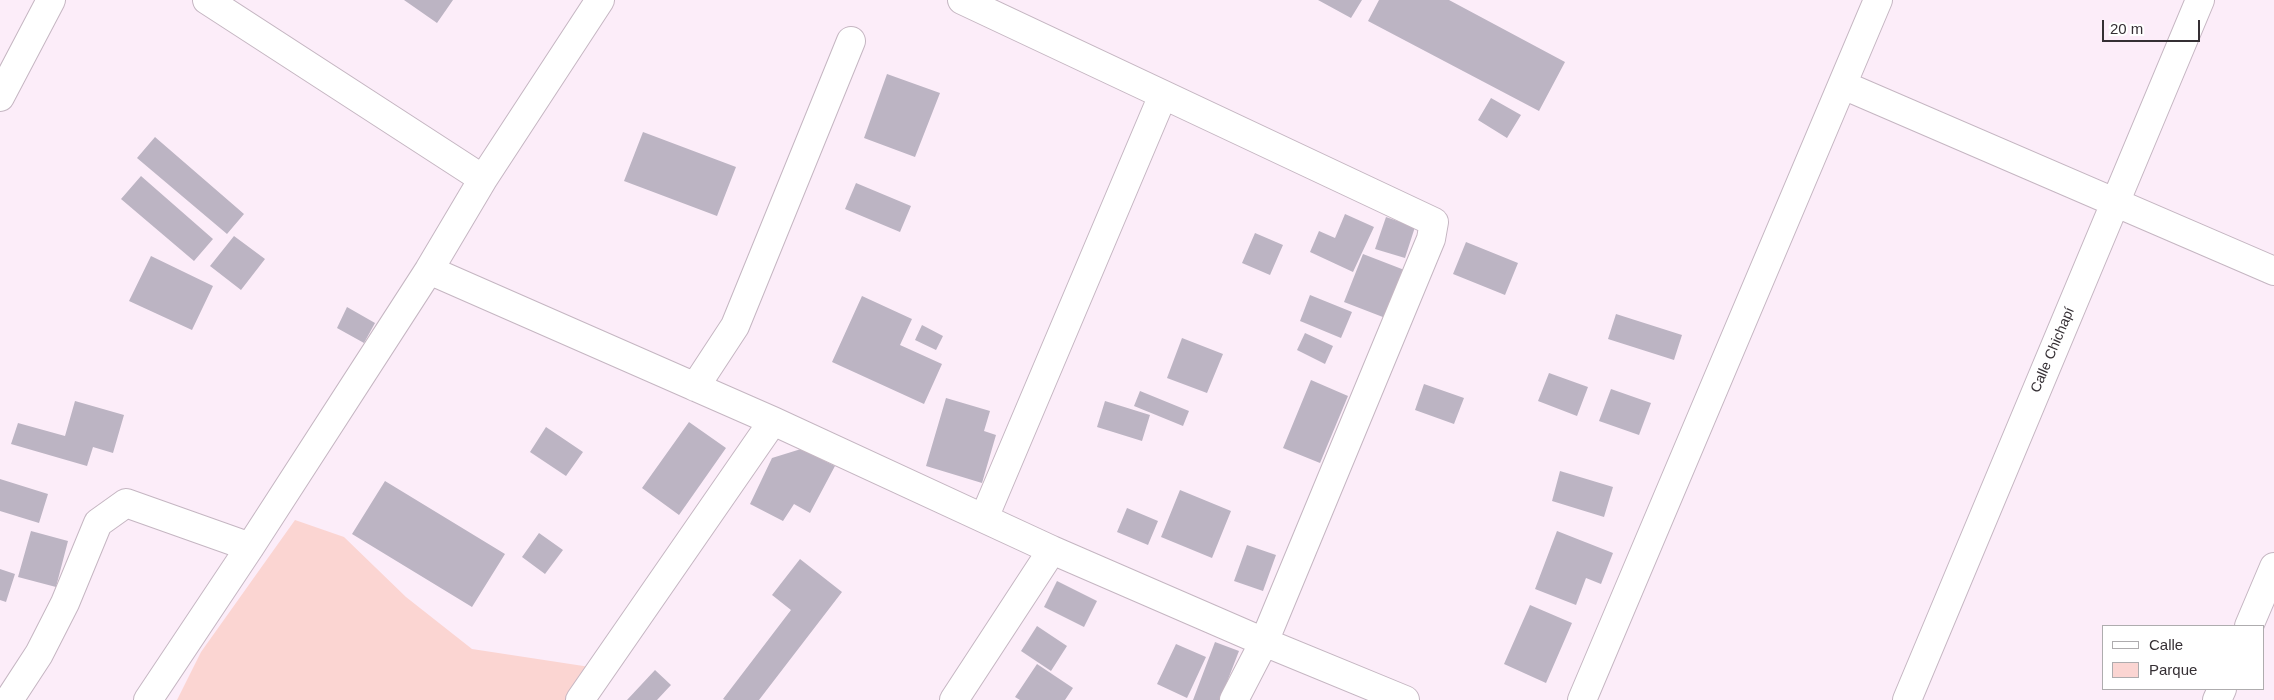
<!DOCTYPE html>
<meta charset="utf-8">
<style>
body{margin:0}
#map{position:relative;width:2274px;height:700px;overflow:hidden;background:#fcedf9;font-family:Helvetica,sans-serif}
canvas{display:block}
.legend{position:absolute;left:2102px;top:625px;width:162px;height:65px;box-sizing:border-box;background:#fff;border:1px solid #aeacae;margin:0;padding:6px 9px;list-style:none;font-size:15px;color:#352f34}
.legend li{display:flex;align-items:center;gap:10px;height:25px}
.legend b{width:25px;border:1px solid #aeacae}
.scale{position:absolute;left:2102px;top:20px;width:98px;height:22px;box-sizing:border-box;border:2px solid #352f34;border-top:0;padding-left:6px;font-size:15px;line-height:18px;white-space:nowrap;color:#352f34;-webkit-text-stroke:4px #fff;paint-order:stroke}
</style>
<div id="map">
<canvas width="2274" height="700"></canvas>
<ul class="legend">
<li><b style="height:6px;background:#fff"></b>Calle</li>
<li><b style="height:14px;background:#fbd5d2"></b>Parque</li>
</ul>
<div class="scale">20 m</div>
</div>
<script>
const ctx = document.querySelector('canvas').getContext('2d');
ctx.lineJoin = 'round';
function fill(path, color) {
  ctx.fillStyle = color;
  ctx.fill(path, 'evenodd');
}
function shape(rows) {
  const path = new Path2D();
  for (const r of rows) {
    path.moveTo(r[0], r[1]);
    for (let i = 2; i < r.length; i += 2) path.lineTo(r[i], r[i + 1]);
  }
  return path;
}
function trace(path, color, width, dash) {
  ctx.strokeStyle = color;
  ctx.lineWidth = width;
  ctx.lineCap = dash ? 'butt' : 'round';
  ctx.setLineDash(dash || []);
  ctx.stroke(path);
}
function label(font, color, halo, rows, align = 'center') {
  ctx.font = font + ' Helvetica,sans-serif';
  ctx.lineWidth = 5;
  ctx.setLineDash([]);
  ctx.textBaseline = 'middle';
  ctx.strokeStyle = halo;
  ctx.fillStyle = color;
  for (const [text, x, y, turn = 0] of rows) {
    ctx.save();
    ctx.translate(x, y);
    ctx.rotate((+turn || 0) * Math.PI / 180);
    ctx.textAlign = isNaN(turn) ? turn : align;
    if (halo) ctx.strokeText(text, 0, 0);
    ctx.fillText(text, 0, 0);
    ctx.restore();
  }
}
fill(shape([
 [295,520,344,537,406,597,472,649,590,667,575,700,177,700,201,652]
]), '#fbd5d2');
fill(shape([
 [404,0,453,0,437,23],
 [1318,0,1362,0,1351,18],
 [1379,0,1449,0,1565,62,1539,111,1368,21],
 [887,74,940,93,915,157,864,138],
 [1491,98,1521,115,1507,138,1478,120],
 [643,132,736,167,717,216,624,181],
 [155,137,244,214,227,234,137,158],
 [141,176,213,239,194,261,121,199],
 [856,183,911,206,900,232,845,209],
 [1345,214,1374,227,1353,272,1310,252,1319,231,1335,238],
 [1386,217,1415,227,1405,258,1375,249],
 [1255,233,1283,245,1270,275,1242,263],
 [234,236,265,259,241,290,210,266],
 [1466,242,1518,263,1505,295,1453,274],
 [1363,254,1407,271,1388,319,1344,302],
 [151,256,213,286,192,330,129,301],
 [1310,295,1352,312,1341,338,1300,321],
 [862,296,912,319,900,345,942,364,924,404,832,362],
 [347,307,375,323,364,343,337,328],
 [1616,314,1682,335,1674,360,1608,339],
 [922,325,943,336,936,350,915,340],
 [1305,333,1333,346,1325,364,1297,350],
 [1182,338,1223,354,1207,393,1167,378],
 [1549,373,1588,387,1577,416,1538,401],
 [1311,380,1348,396,1320,463,1283,448],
 [1424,384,1464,398,1454,424,1415,410],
 [1611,389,1651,403,1639,435,1599,421],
 [1140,391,1189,411,1183,426,1134,406],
 [946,398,990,411,984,431,996,435,982,483,926,466],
 [75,401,124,415,113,453,93,447,87,466,11,444,18,423,65,436],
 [1105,401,1150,415,1142,441,1097,427],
 [689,422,726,448,679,515,642,488],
 [546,427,583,452,566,476,530,452],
 [801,449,835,466,810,513,794,504,783,521,750,504,772,458],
 [1560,471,1613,487,1604,517,1552,501],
 [0,479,48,494,39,523,0,511],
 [385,481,505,554,472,607,352,534],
 [1180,490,1231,511,1212,558,1161,537],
 [1127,508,1158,521,1148,545,1117,532],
 [31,531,68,541,56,587,18,577],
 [1557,531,1613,553,1601,584,1586,578,1576,605,1535,589],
 [539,533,563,550,545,574,522,557],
 [1247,545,1276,555,1263,591,1234,581],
 [800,559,842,592,759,700,725,700,723,699,791,610,772,595],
 [0,569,15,574,6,602,0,600],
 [1057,581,1097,601,1084,627,1044,607],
 [1530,605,1572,623,1546,683,1504,664],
 [1037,626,1067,646,1051,671,1021,651],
 [1215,642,1239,651,1220,700,1193,700],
 [1176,644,1206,657,1187,698,1157,684],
 [1037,664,1073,688,1065,700,1020,700,1015,697],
 [655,670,671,685,657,700,627,700]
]), '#bcb4c3');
const street = shape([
 [207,0,483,179],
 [962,0,1434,222,1431,239,1264,642,1234,700],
 [1843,85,2274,271],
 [0,97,51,0],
 [429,270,773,421,1052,550,1264,642,1405,700],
 [695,387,735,326,851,41],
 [984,518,1163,95],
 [2249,626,2274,567],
 [9,700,39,654,65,603,98,523,126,503,250,547],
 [148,700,250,547,429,270,483,179,600,0],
 [580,700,773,421],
 [954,700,1052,550],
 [1582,700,1878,0],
 [1907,700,2200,0],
 [2217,700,2222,689]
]);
trace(street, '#c5b6c2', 30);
trace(street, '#fff', 28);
label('14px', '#352f34', '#fff', [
 ["Calle Chichapí",2053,350,-67]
]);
</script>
